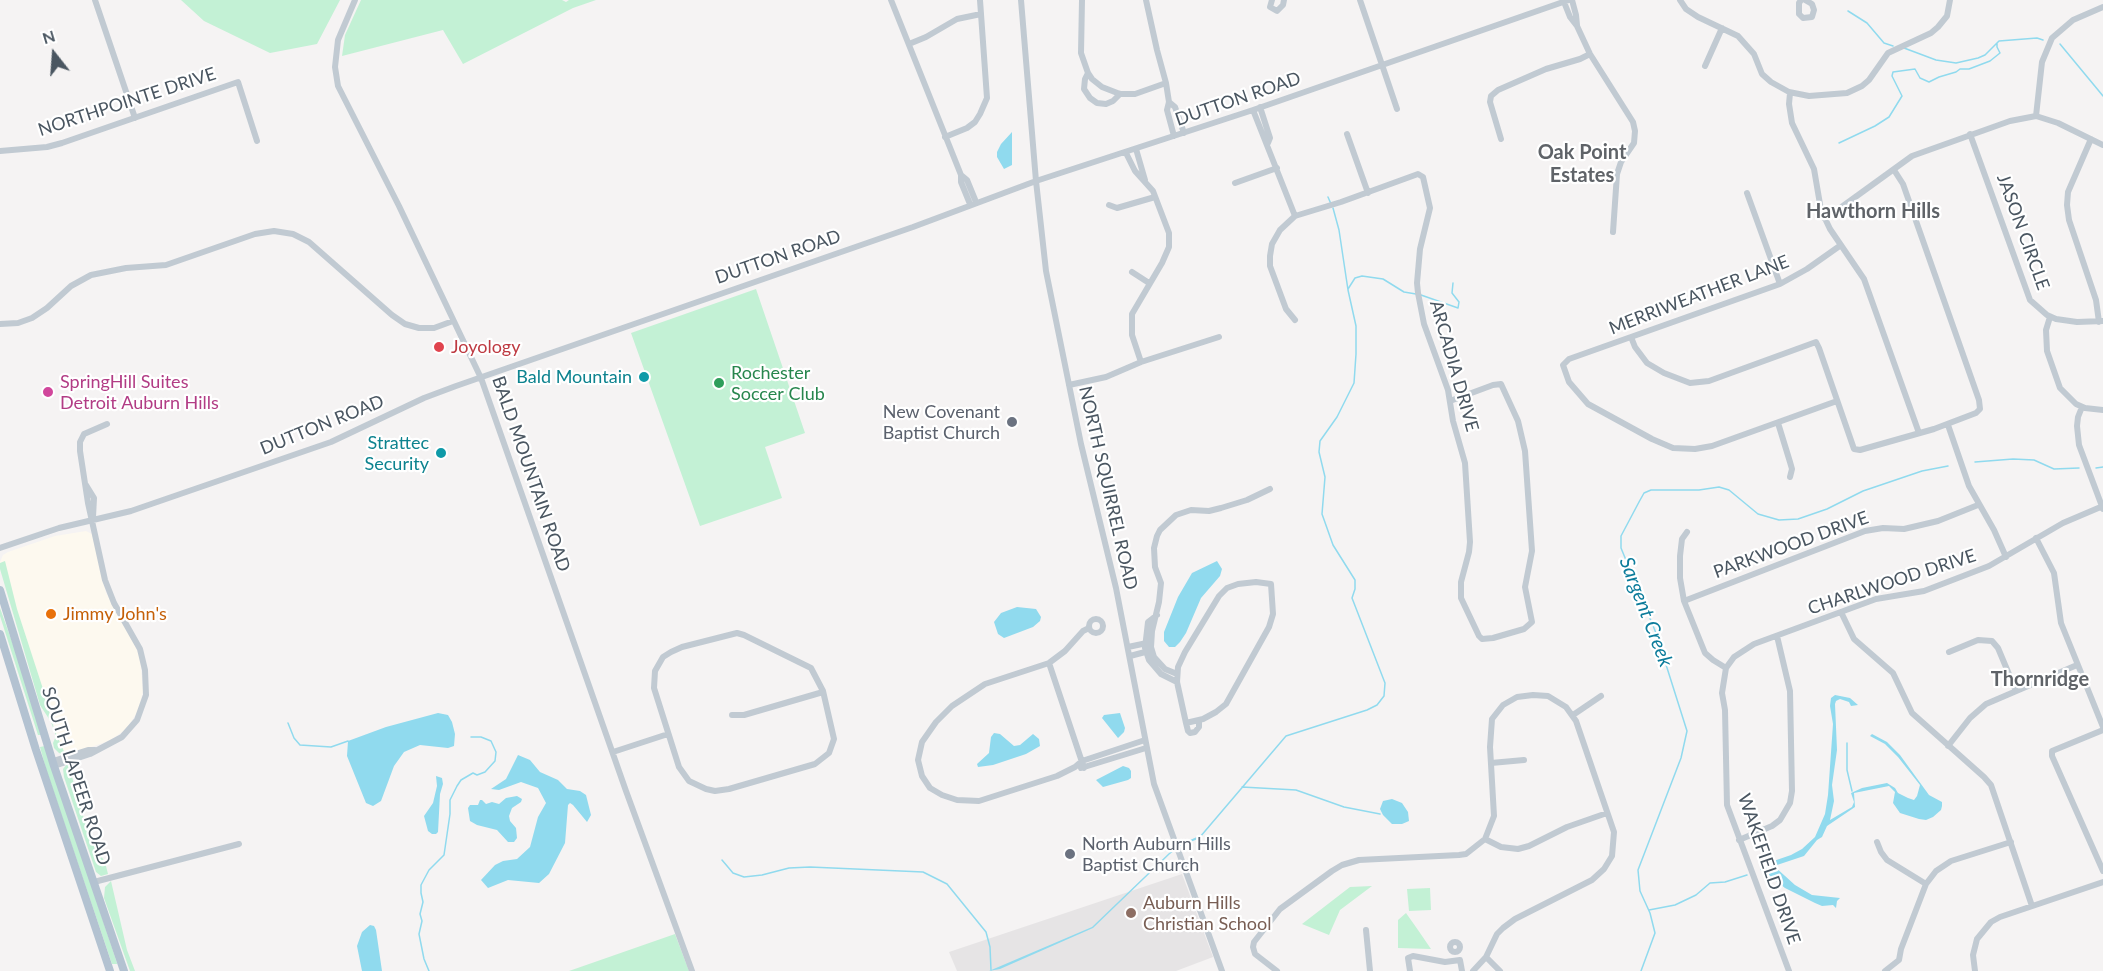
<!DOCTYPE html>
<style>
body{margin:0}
#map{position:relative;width:2103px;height:971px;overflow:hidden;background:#f5f3f3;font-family:Lato,sans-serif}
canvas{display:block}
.north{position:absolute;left:24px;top:24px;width:60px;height:60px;-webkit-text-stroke:4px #fff;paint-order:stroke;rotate:343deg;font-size:16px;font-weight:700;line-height:24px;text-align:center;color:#4a5661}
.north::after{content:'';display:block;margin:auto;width:21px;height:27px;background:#4a5661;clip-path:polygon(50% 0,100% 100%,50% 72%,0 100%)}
</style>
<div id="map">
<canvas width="2103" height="971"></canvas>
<div class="north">N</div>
</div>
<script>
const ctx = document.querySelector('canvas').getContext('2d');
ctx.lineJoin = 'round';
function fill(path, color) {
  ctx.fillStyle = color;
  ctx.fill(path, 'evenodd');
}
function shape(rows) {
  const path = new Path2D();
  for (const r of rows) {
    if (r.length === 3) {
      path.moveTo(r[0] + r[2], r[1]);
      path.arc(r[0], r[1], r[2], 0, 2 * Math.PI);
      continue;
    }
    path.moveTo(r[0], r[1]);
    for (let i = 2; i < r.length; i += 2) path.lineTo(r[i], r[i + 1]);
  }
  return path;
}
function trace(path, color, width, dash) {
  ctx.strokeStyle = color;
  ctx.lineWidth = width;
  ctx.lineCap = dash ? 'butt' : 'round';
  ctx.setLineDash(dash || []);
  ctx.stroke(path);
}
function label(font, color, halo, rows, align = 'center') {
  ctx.font = font + ' Lato,sans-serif';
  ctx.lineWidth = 4.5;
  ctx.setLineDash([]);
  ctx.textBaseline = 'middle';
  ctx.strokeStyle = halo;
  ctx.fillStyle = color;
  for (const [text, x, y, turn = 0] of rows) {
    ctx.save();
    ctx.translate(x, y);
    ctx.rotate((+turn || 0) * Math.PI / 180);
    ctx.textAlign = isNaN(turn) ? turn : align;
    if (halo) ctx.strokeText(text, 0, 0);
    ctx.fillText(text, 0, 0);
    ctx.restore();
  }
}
fill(shape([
 [86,531,92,534,106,593,135,645,140,659,143,691,138,711,126,729,111,740,66,756,54,743,57,736,53,722,42,706,0,562,3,555,8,552,55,536]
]), '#fdf9ef');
fill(shape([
 [1182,874,1213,957,1176,971,957,971,949,952]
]), '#e6e4e5');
fill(shape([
 [181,0,340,0,317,44,270,53,204,21],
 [361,0,562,0,566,2,569,0,596,0,573,8,463,64,443,30,342,56,345,35],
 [756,289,805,433,765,447,782,498,700,526,631,333],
 [5,561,17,609,44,692,54,729,66,756,59,753,54,748,53,743,56,736,51,722,40,705,0,569,0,563],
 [0,608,15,650,41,735,38,735,0,616],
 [45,746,117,963,117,964,112,964,46,769,40,747],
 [68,763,90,840,105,862,108,874,101,876,96,872,64,777,63,769],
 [111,881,127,950,135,971,130,971,104,898,105,887],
 [1372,886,1340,910,1329,935,1302,924,1350,887],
 [1430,888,1431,910,1409,911,1407,889],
 [1406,913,1418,930,1431,949,1398,948,1398,920],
 [675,934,689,971,569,971]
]), '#c3f1d5');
fill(shape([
 [1012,132,1012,165,1004,169,997,157,997,152,1001,144],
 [1217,561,1222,569,1220,576,1201,598,1186,633,1180,642,1175,647,1169,647,1164,641,1164,632,1178,597,1192,573],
 [1017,607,1036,609,1041,617,1040,621,1033,627,1004,638,998,634,994,622,1001,613],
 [1835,695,1850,698,1858,705,1851,706,1849,702,1840,699,1836,701,1835,704,1837,750,1832,785,1834,801,1830,820,1852,807,1854,802,1851,793,1862,788,1887,783,1895,788,1898,793,1908,798,1914,800,1917,796,1920,785,1898,757,1885,744,1870,736,1872,734,1887,742,1900,755,1929,795,1942,802,1942,806,1941,810,1933,817,1926,820,1919,819,1900,813,1893,803,1895,792,1889,786,1854,793,1855,807,1827,826,1822,837,1817,840,1804,856,1774,866,1795,885,1812,895,1840,898,1837,901,1836,908,1833,905,1822,906,1815,903,1785,888,1770,876,1767,871,1760,870,1762,865,1791,855,1802,849,1815,837,1825,814,1828,795,1833,724,1830,706,1831,698],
 [438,713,448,715,452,722,455,734,454,746,448,748,420,745,404,752,394,766,381,801,373,806,366,803,347,756,348,741,386,727],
 [1120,713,1125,728,1124,732,1118,738,1102,718,1104,715],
 [994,733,1000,734,1014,746,1020,745,1033,734,1039,739,1040,746,1026,754,993,765,978,767,977,764,989,753,991,737],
 [518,755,530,760,540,772,558,780,567,789,580,791,586,795,591,815,587,822,573,805,570,803,568,805,565,843,549,874,539,883,508,880,488,888,481,880,495,865,503,861,517,859,530,847,538,817,546,803,538,788,521,782,499,790,491,789,506,779],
 [1123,766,1129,768,1131,771,1131,778,1128,780,1103,787,1096,780],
 [436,776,442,778,443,784,440,794,438,832,436,834,432,834,428,831,424,816,433,803,437,786],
 [517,796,522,799,521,802,512,808,509,816,510,821,516,828,517,838,514,842,508,842,497,830,477,825,470,821,468,808,470,805,478,805,480,800,482,800,486,804,492,802,499,804,506,798],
 [1392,799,1402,803,1408,812,1409,821,1402,824,1392,824,1383,815,1380,809,1383,801],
 [1199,836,1198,839,1180,846,1170,854,1093,928,1000,969,989,971,1092,927,1169,853,1179,845],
 [370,925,374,926,376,930,382,971,362,971,357,946,362,932]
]), '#90daee');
trace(shape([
 [1848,11,1867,23,1884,43,1893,46],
 [2060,44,2103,96],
 [1904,48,1936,60,1956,63,1978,58,1985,55,1999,41,2037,38,2043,40],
 [1839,143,1875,126,1889,117,1902,96,1892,76,1893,72,1915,69,1920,78,1929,82,1939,77,1956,72,1960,69,1969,69,1990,61,2000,53,1997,47,1997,43],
 [1328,197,1331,204],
 [1348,289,1355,278,1362,276,1383,279,1404,292,1416,294],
 [1421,295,1458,308,1459,302,1452,293,1453,283],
 [1975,462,2013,459,2034,460,2054,469,2079,468],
 [2096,468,2103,467],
 [288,723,294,738,300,745,331,747,348,741],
 [1847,743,1847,770,1852,791],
 [1242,787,1296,790,1344,807,1380,814],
 [1200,837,1286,736,1367,710,1377,705,1384,696,1385,683,1352,598,1355,589,1355,580,1333,545,1322,514,1325,477,1319,452,1320,441,1337,417,1354,383,1356,354,1356,326,1348,290,1339,230,1333,208],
 [722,860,733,873,744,877,762,875,789,868,810,867,923,872,947,884,986,932,990,947,991,970],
 [1649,910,1675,905,1696,895,1710,883,1725,882,1747,875],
 [429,971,424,959,419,934,422,921,420,914,423,902,421,893,421,885,429,870,444,855,450,814,450,800,457,786,461,780,473,773,477,775,485,772,495,761,496,752,491,741,481,737,471,737],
 [1641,971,1655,933,1650,913,1640,891,1638,870,1681,758,1687,731,1656,633,1621,548,1621,536,1639,502,1644,493,1651,490,1699,490,1719,487,1729,490,1758,514,1779,520,1798,519,1827,509,1863,491,1922,471,1948,466]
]), '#90daee', 1.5);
trace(shape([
 [95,0,135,118],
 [355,0,338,40,335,67,338,86,399,206,481,378,626,791,692,971],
 [891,0,961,175],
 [1021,0,1036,181,1046,271,1081,444,1116,588,1154,784,1222,971],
 [1082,0,1081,53,1088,73,1092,79,1102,87,1120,94,1135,94,1166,83],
 [1146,0,1157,50,1166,83,1169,102,1167,110,1174,136],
 [1272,0,1270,7,1277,11,1283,5,1284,0],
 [1360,0,1397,109],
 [1572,0,1576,15,1577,25],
 [1680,0,1686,9,1698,17,1738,36,1754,54,1762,74,1771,82,1789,92,1809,96,1847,93,1862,86,1869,80,1888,53,1931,33,1938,27,1947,16,1950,0],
 [1801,0,1799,3,1799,14,1803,18,1812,17,1814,10,1812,4,1805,0],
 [1564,2,1570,17,1577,26,1590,54,1633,122,1635,131,1634,143,1621,162,1617,174,1613,232],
 [909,44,926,37,957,19,981,14],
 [1705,66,1722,28],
 [1088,73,1085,79,1084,89,1090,98,1097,103,1106,104,1113,101,1120,94],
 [1790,93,1789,104,1792,123,1814,169,1821,210,1830,229,1864,279,1919,433],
 [1169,102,1175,107,1184,133],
 [1260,107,1270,138,1268,143],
 [1253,110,1295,216],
 [2036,116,2042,62,2052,38,2073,20,2103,7],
 [1347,134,1368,193],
 [1970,134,2030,300,2047,315,2056,319,2077,322,2103,321],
 [945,137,967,128,975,122,980,114,987,98,980,0],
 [1501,139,1490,102,1491,96,1498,90,1546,69,1580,59,1590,54],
 [2091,139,2068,192,2067,205,2069,220,2096,300,2099,322],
 [1136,149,1145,180],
 [0,151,47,147,62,143,238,82,257,141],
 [1126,153,1135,171,1153,191,1169,233,1169,247,1162,263,1132,314,1132,335,1141,362],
 [1235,183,1277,168],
 [1747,193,1780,284],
 [970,204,961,182,961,175,967,180,976,202],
 [1109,205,1117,208,1155,197],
 [1825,219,1912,156,2010,121,2036,116,2058,123,2103,145],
 [1132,272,1149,283],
 [2050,317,2046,330,2047,351,2060,388,2076,404,2085,408,2103,410],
 [1295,320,1286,309,1270,266,1270,256,1272,244,1280,230,1295,216,1341,202,1418,174,1423,177,1430,208,1420,249,1417,283,1418,293,1424,324,1448,390,1453,421,1465,463,1470,542,1469,552,1461,582,1461,598,1479,636,1482,639,1493,638,1524,629,1532,622,1525,587,1532,551,1525,451,1518,421,1501,384,1493,385,1450,401],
 [0,324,18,323,32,318,47,308,71,286,91,275,126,268,166,265,255,234,274,231,293,234,309,242,392,315,405,324,419,328,434,328,453,321],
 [1631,337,1635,347,1647,363,1664,373,1690,383,1709,381,1816,342,1819,348,1854,449,1860,450,1934,429,1976,413,1980,409,1979,400,1903,184,1894,170],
 [1069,385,1106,377,1141,362,1219,337],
 [1837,401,1712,446,1695,449,1673,448,1652,439,1588,404,1569,382,1563,365,1569,359,1780,284,1807,269,1841,245],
 [2082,407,2078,417,2077,426,2079,445,2103,509],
 [1778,423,1790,462,1792,469,1790,477],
 [1948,425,1969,486,1994,530,2006,557],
 [86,485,94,498,93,517],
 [1687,532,1682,539,1680,556,1680,578,1684,601,1705,653,1713,660,1726,668],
 [2036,538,2054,573,2061,623,2103,727],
 [0,548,59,528,131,511,331,442,424,398,456,386,913,227,1036,181,1253,110,1569,0],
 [1256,582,1271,584,1273,614,1269,627,1226,704,1216,712,1203,719,1186,723,1177,682,1178,667,1185,652,1219,596,1227,588,1238,584,1256,582],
 [1684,601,1865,531,1883,528,1904,529,1938,521,1978,505],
 [1841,612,1854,639,1893,673,1912,713,1984,777,1991,785,2032,906],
 [1157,615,1148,622,1145,648,1149,660,1161,674,1177,682],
 [1096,626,7],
 [1089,628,1083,631,1065,651,1049,663,985,684,952,706,936,722,922,742,918,760,922,776,930,788,942,795,957,800,979,801,1057,776,1075,767,1082,761,1145,740],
 [737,633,744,635,811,668,823,691,834,739,829,753,815,764,729,789,715,791,706,789,689,781,679,767,654,688,655,671,663,657,671,652,682,647,737,633],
 [1128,647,1147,643],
 [1949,652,1978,640,1992,641,1998,648,2016,691],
 [1130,656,1149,651],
 [1049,663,1084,768],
 [1177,674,1165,669,1154,657,1151,647,1152,631,1159,602,1161,583,1155,567,1154,548,1157,536,1160,530,1176,515,1191,510,1209,511,1221,508,1247,500,1270,489],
 [732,715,744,715,823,692],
 [1573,715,1601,696],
 [1186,723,1188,731,1190,733,1195,732,1199,727,1199,720],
 [2103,730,2052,751,2052,756,2103,871],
 [1948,746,1970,718,1986,704,2077,665],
 [613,752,668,734],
 [53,761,88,750,95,750],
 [1491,763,1524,760],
 [54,766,90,754,122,737,137,720,146,695,145,670,140,649,114,603,105,580,88,503,80,451,80,442,84,434,107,424],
 [1081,768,1146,748],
 [1485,839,1501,847,1518,849,1529,846,1567,827,1607,813],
 [1739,840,1772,826,1780,820,1790,803,1792,791,1790,691,1777,636],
 [1877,842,1881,852,1887,860,1926,884],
 [94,882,239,844],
 [1366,930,1370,971],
 [1455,947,5],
 [1486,957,1500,971],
 [1277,971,1255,954,1253,947,1254,942,1280,909,1332,871,1342,865,1359,860,1459,855,1466,854,1485,839,1494,816,1490,747,1492,719,1503,705,1517,697,1533,695,1548,696,1566,707,1576,721,1614,832,1612,856,1604,869,1592,880,1515,919,1503,928,1497,934,1486,957,1473,971],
 [1410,971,1408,958,1413,956,1445,962,1460,960,1462,971],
 [1789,971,1727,805,1725,710,1722,693,1726,668,1734,657,1754,644,1876,599,1924,591,1989,566,2063,523,2103,506],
 [1885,971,1899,960,1901,949,1926,884,1936,871,1951,861,2011,842],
 [1975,971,1973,955,1977,939,1991,922,2000,917,2103,882]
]), '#c1cad2', 6);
trace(shape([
 [0,590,54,766,124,971],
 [0,634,36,750,110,971]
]), '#b3c2d1', 8);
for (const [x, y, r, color] of [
 [439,347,6,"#e0444e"],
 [644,377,6,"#0f9aa8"],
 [719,383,6,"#2e9e5b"],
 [48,392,6,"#d1479c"],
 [1012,422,6,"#6b7280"],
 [441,453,6,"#0f9aa8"],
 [51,614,6,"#e8710a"],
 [1070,854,6,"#6b7280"],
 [1131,913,6,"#8d6e63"]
]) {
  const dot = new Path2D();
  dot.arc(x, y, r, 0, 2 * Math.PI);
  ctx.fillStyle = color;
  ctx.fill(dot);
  trace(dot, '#fff', 2);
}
label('18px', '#4a5661', '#fff', [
 ["DUTTON ROAD",1238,99,-19],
 ["NORTHPOINTE DRIVE",127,102,-18],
 ["JASON CIRCLE",2023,232,70],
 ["DUTTON ROAD",778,257,-19],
 ["MERRIWEATHER LANE",1699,295,-21],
 ["ARCADIA DRIVE",1454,366,74],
 ["DUTTON ROAD",322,425,-22],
 ["BALD MOUNTAIN ROAD",531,474,71],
 ["NORTH SQUIRREL ROAD",1108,488,77],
 ["PARKWOOD DRIVE",1791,545,-20],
 ["CHARLWOOD DRIVE",1892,582,-18],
 ["SOUTH LAPEER ROAD",76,776,72],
 ["WAKEFIELD DRIVE",1769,869,71]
]);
label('18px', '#be3a42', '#fff', [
 ["Joyology",451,347]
], 'left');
label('18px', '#27864d', '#fff', [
 ["Rochester",731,373],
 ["Soccer Club",731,394]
], 'left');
label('18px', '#0d838f', '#fff', [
 ["Bald Mountain",632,377],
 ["Strattec",429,443],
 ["Security",429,464]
], 'right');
label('18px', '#b23c85', '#fff', [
 ["SpringHill Suites",60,382],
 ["Detroit Auburn Hills",60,403]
], 'left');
label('18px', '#5b616d', '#fff', [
 ["New Covenant",1000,412],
 ["Baptist Church",1000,433],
 ["North Auburn Hills",1082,844,"left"],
 ["Baptist Church",1082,865,"left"]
], 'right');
label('18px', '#c56008', '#fff', [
 ["Jimmy John's",63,614]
], 'left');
label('18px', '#785e54', '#fff', [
 ["Auburn Hills",1143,903],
 ["Christian School",1143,924]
], 'left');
label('bold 20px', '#5f6368', '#fff', [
 ["Oak Point",1582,153],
 ["Estates",1582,176],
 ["Hawthorn Hills",1873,212],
 ["Thornridge",2040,680]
]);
label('italic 20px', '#0c7c9b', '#fff', [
 ["Sargent Creek",1646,612,69]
]);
</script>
